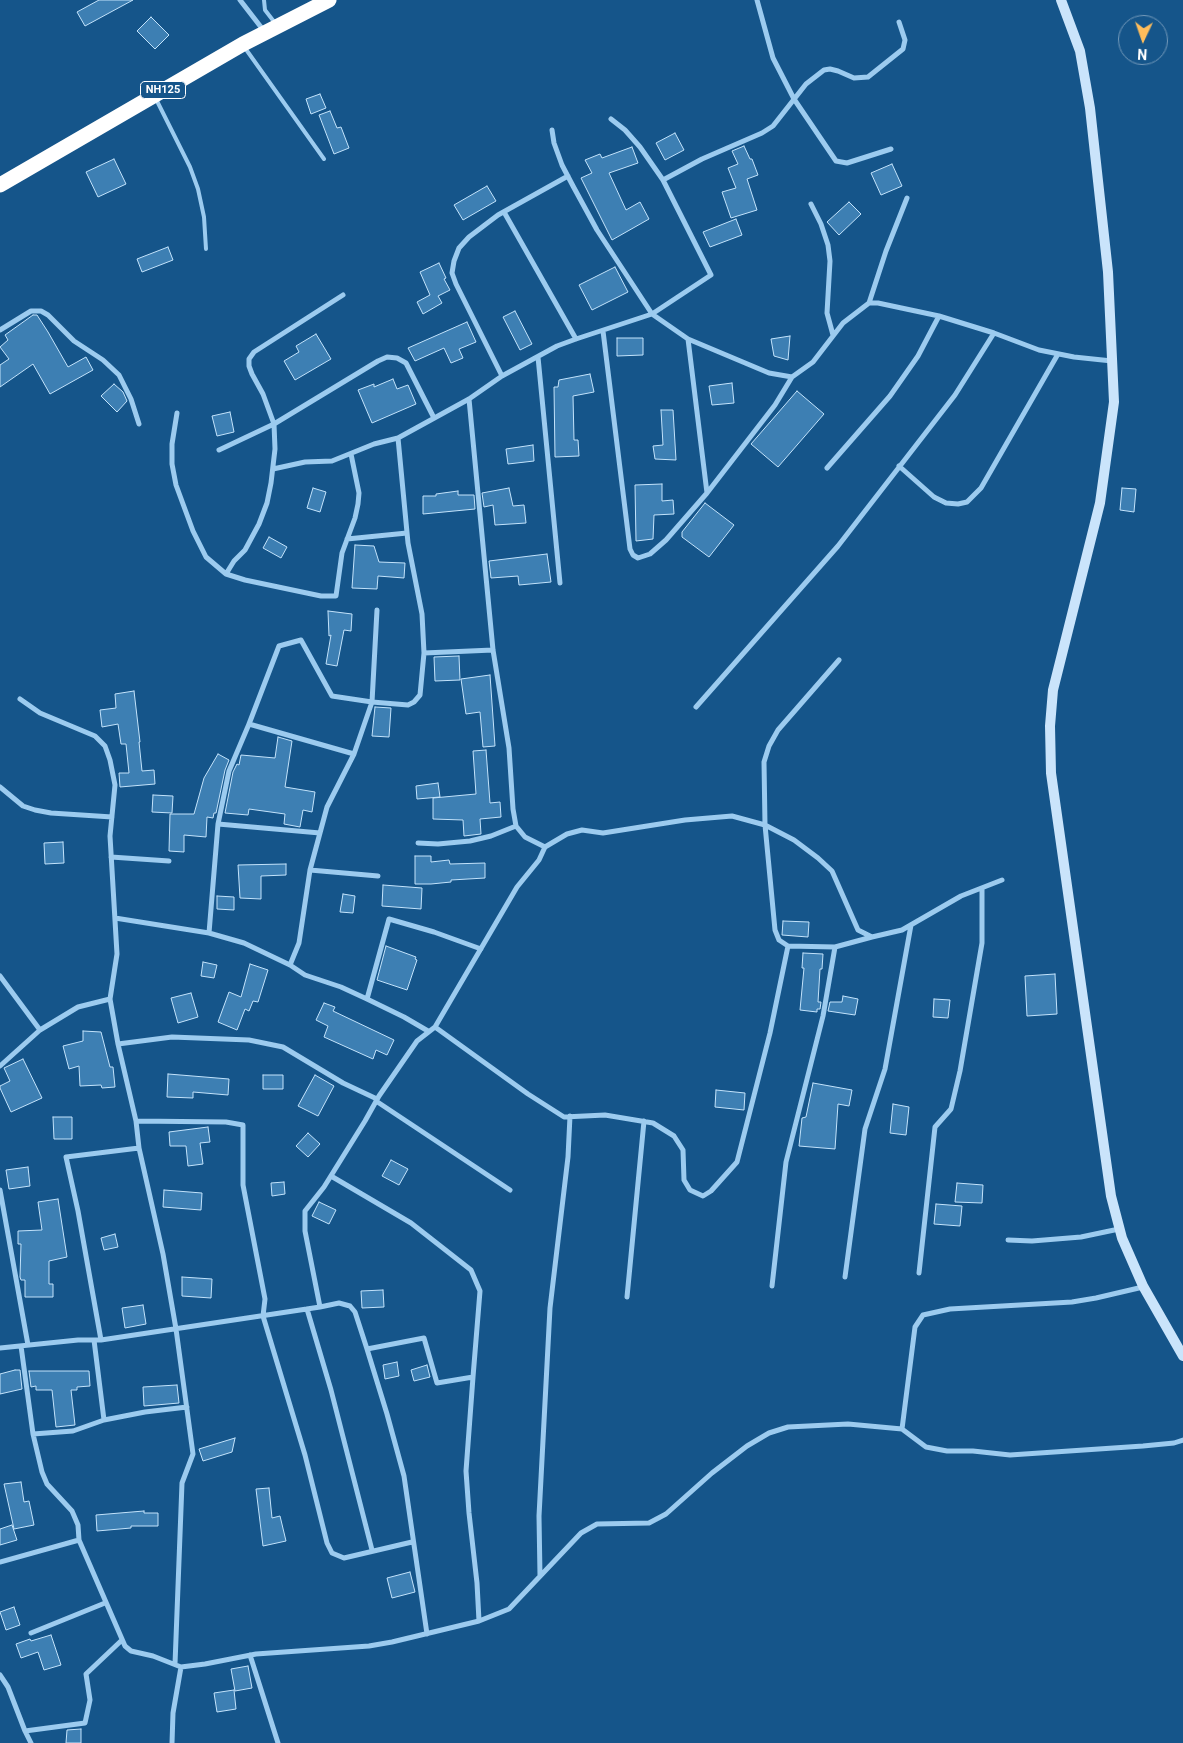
<!DOCTYPE html>
<style>
body{margin:0}
#map{position:relative;width:1183px;height:1743px;overflow:hidden;background:#15558a;font-family:Roboto,sans-serif}
canvas{display:block}
.north{position:absolute;left:1118px;top:15px;width:50px;height:50px;box-sizing:border-box;background:#15558a;border:1px solid #7399b9;border-radius:50%;rotate:183deg;font-size:14px;font-weight:700;line-height:20px;text-align:center;color:#fff}
.north::after{content:'';display:block;margin:auto;width:18px;height:22px;background:#ffbd5b;clip-path:polygon(50% 0,100% 100%,50% 72%,0 100%)}
</style>
<div id="map">
<canvas width="1183" height="1743"></canvas>
<div class="north">N</div>
</div>
<script>
const ctx = document.querySelector('canvas').getContext('2d');
ctx.lineJoin = 'round';
function fill(path, color) {
  ctx.fillStyle = color;
  ctx.fill(path, 'evenodd');
}
function shape(rows) {
  const path = new Path2D();
  for (const r of rows) {
    path.moveTo(r[0], r[1]);
    for (let i = 2; i < r.length; i += 2) path.lineTo(r[i], r[i + 1]);
  }
  return path;
}
function trace(path, color, width, dash) {
  ctx.strokeStyle = color;
  ctx.lineWidth = width;
  ctx.lineCap = dash ? 'butt' : 'round';
  ctx.setLineDash(dash || []);
  ctx.stroke(path);
}
function label(font, color, halo, rows, align = 'center') {
  ctx.font = font + ' Roboto,sans-serif';
  ctx.lineWidth = 5;
  ctx.setLineDash([]);
  ctx.textBaseline = 'middle';
  ctx.strokeStyle = halo;
  ctx.fillStyle = color;
  for (const [text, x, y, turn = 0] of rows) {
    ctx.save();
    ctx.translate(x, y);
    ctx.rotate((+turn || 0) * Math.PI / 180);
    ctx.textAlign = isNaN(turn) ? turn : align;
    if (halo) ctx.strokeText(text, 0, 0);
    ctx.fillText(text, 0, 0);
    ctx.restore();
  }
}
const building = shape([
 [99,0,133,0,85,26,77,12,99,0],
 [151,17,169,35,155,49,137,31,151,17],
 [320,94,326,108,311,114,306,99,320,94],
 [330,111,337,128,341,127,349,148,334,154,319,115,330,111],
 [675,133,684,150,665,160,656,143,675,133],
 [744,146,750,159,752,159,758,175,747,179,757,210,731,218,722,192,736,188,728,168,738,164,732,151,744,146],
 [632,147,638,163,609,173,626,210,640,202,649,219,612,240,581,178,592,173,585,160,600,154,602,158,632,147],
 [114,159,126,184,98,197,86,172,114,159],
 [892,164,902,186,881,195,871,173,892,164],
 [487,186,496,201,463,220,454,205,487,186],
 [849,202,861,214,839,235,827,222,849,202],
 [736,219,742,235,710,247,703,232,736,219],
 [168,247,173,260,142,272,137,259,168,247],
 [439,263,446,278,444,279,450,290,438,296,442,303,423,314,417,302,430,295,420,272,439,263],
 [615,267,628,292,592,310,579,285,615,267],
 [515,311,532,344,520,350,503,317,515,311],
 [33,315,37,315,48,332,68,367,86,357,93,370,50,394,33,364,0,387,0,365,9,359,0,347,8,340,5,335,33,315],
 [467,322,476,342,459,349,463,358,451,363,444,348,415,361,408,348,467,322],
 [316,334,331,359,295,380,284,361,299,352,296,346,316,334],
 [790,336,788,360,774,356,771,339,790,336],
 [617,338,643,338,643,355,617,356,617,338],
 [590,374,594,392,573,396,574,440,578,440,579,456,555,457,554,387,558,387,559,380,590,374],
 [393,379,397,389,408,385,416,404,372,423,358,390,374,384,374,387,393,379],
 [732,383,734,403,712,405,709,386,732,383],
 [114,384,123,392,127,401,117,412,101,396,114,384],
 [797,391,824,414,778,467,751,444,797,391],
 [661,410,673,410,676,460,655,459,653,446,663,445,661,410],
 [230,412,234,432,217,436,212,416,230,412],
 [533,445,534,461,508,464,506,449,533,445],
 [662,484,662,501,673,500,674,514,654,515,653,539,636,541,635,485,662,484],
 [313,488,326,492,320,512,307,508,313,488],
 [509,488,513,506,524,505,526,523,495,525,493,505,484,507,482,493,509,488],
 [1122,488,1136,489,1134,512,1120,510,1122,488],
 [458,491,458,495,474,495,475,509,423,514,423,496,436,496,436,494,458,491],
 [705,503,734,525,709,557,682,537,682,532,705,503],
 [269,537,287,547,281,558,263,548,269,537],
 [355,545,374,546,379,562,405,563,404,578,378,576,377,589,352,588,355,545],
 [547,554,551,582,519,585,518,576,491,578,489,561,547,554],
 [328,611,352,614,351,631,344,630,337,666,326,664,331,635,329,636,328,611],
 [459,656,460,680,435,681,434,657,459,656],
 [490,675,495,746,483,747,480,712,466,714,461,679,490,675],
 [134,691,140,742,139,742,142,771,154,770,155,784,120,787,119,773,129,773,126,744,121,744,118,724,102,727,100,710,116,708,115,694,134,691],
 [375,707,391,708,389,737,372,736,375,707],
 [278,737,292,741,285,787,315,792,312,812,303,810,300,827,284,824,285,814,249,809,248,815,225,813,233,772,237,764,239,765,241,755,275,758,278,737],
 [486,750,490,803,500,802,501,817,480,819,481,834,464,836,463,820,433,819,433,798,476,794,473,751,486,750],
 [218,754,229,760,225,770,216,813,214,813,213,818,207,817,206,837,184,835,184,852,169,851,170,814,194,814,204,778,218,754],
 [438,783,440,797,417,799,416,786,438,783],
 [153,795,173,796,172,813,152,812,153,795],
 [63,842,64,863,45,864,44,843,63,842],
 [415,856,431,856,431,862,449,860,450,864,485,863,485,878,451,880,451,882,431,884,415,884,415,856],
 [286,864,286,875,261,876,261,899,240,898,238,865,286,864],
 [383,885,422,888,421,909,382,906,383,885],
 [343,894,355,896,353,913,340,912,343,894],
 [217,896,234,897,234,910,217,909,217,896],
 [783,921,809,922,808,937,782,935,783,921],
 [386,946,416,957,415,959,417,960,407,990,377,980,386,946],
 [803,953,823,954,822,969,820,969,818,1002,821,1002,820,1009,817,1009,817,1012,800,1010,804,968,802,968,803,953],
 [203,962,217,965,214,978,201,976,203,962],
 [250,964,268,970,258,1002,253,1001,249,1011,245,1009,237,1030,218,1022,229,992,241,997,250,964],
 [1055,974,1057,1014,1027,1016,1025,976,1055,974],
 [191,993,198,1017,178,1023,171,998,191,993],
 [843,996,858,999,855,1015,828,1011,830,1002,842,1002,843,996],
 [934,999,950,1000,948,1018,933,1017,934,999],
 [324,1003,335,1007,333,1011,394,1040,387,1055,376,1050,373,1059,324,1037,328,1026,316,1020,324,1003],
 [83,1031,101,1032,110,1067,113,1067,115,1087,102,1088,101,1085,80,1086,79,1066,69,1069,63,1046,83,1041,83,1031],
 [23,1059,42,1098,11,1112,0,1088,0,1086,10,1081,4,1068,23,1059],
 [168,1074,229,1079,228,1095,193,1092,193,1098,167,1097,168,1074],
 [263,1075,283,1075,283,1089,263,1089,263,1075],
 [315,1075,334,1086,318,1116,298,1106,315,1075],
 [813,1083,852,1090,849,1106,838,1104,835,1149,799,1146,802,1118,806,1117,813,1083],
 [716,1090,745,1093,744,1110,715,1107,716,1090],
 [893,1104,909,1107,906,1135,890,1133,893,1104],
 [53,1117,72,1117,72,1139,54,1139,53,1117],
 [208,1127,210,1142,200,1143,203,1164,188,1166,186,1146,170,1146,169,1132,208,1127],
 [308,1133,320,1144,308,1157,296,1146,308,1133],
 [391,1160,408,1169,399,1185,382,1176,391,1160],
 [28,1167,30,1186,9,1189,6,1170,28,1167],
 [284,1182,285,1194,272,1196,271,1183,284,1182],
 [957,1183,983,1185,982,1203,955,1202,957,1183],
 [164,1190,202,1193,201,1210,163,1207,164,1190],
 [58,1199,67,1257,49,1261,49,1284,53,1284,53,1297,25,1297,25,1280,21,1280,20,1277,21,1244,18,1244,18,1231,42,1230,38,1202,58,1199],
 [319,1202,336,1210,329,1224,312,1216,319,1202],
 [936,1204,962,1206,960,1226,934,1224,936,1204],
 [115,1234,118,1247,104,1250,101,1238,115,1234],
 [182,1277,212,1279,211,1298,182,1296,182,1277],
 [383,1290,384,1307,362,1308,361,1291,383,1290],
 [143,1305,146,1324,125,1328,122,1308,143,1305],
 [397,1362,399,1376,385,1379,383,1365,397,1362],
 [427,1365,430,1377,414,1381,411,1370,427,1365],
 [15,1370,20,1370,22,1389,0,1394,0,1374,15,1370],
 [29,1371,89,1371,90,1386,77,1387,77,1390,71,1390,75,1425,56,1427,52,1390,36,1390,36,1386,31,1387,29,1371],
 [177,1385,179,1403,144,1406,143,1387,177,1385],
 [235,1438,232,1452,203,1461,199,1449,235,1438],
 [21,1482,24,1502,29,1501,34,1525,14,1529,4,1484,21,1482],
 [269,1488,272,1518,280,1516,286,1541,263,1546,256,1489,269,1488],
 [144,1511,144,1513,158,1513,158,1526,131,1526,131,1528,97,1531,96,1515,144,1511],
 [12,1525,17,1540,0,1545,0,1529,12,1525],
 [410,1572,415,1592,392,1598,387,1578,410,1572],
 [14,1607,20,1625,6,1630,0,1612,14,1607],
 [51,1635,61,1665,44,1670,38,1652,21,1658,16,1644,30,1639,31,1641,51,1635],
 [248,1666,252,1688,235,1691,231,1669,248,1666],
 [234,1690,236,1709,217,1712,214,1693,234,1690],
 [81,1729,81,1743,66,1743,67,1730,81,1729]
]);
fill(building, '#3d7fb3');
trace(building, '#c3e3fb', 1);
trace(shape([
 [264,0,265,10,275,23],
 [245,48,324,159],
 [156,99,190,167,198,189,204,217,206,249]
]), '#9ccbef', 4);
trace(shape([
 [240,0,264,31],
 [757,0,773,58,794,99,836,161,847,163,891,149],
 [611,119,625,130,640,147,663,180],
 [552,130,554,143,562,165,573,186,597,230,652,314,711,275,663,180,702,159,762,133,773,126,806,84,824,70,830,69,838,71,854,78,868,77,903,49,905,40,899,22],
 [811,204,821,224,828,245,830,261,827,313,833,335],
 [504,212,576,339],
 [869,303,886,251,907,198],
 [0,330,31,311,41,311,48,315,74,341,103,360,119,375,131,399,139,424],
 [603,331,630,549,633,555,638,558,650,554,666,540,707,493,775,405,792,377],
 [688,339,707,493],
 [538,357,560,583],
 [502,376,456,284,452,273,454,261,459,248,469,237,498,215,568,176],
 [469,399,493,650,509,748,513,809,516,826,525,837,545,847,567,834,582,830,603,833,685,820,732,816,765,825,794,840,818,858,832,871,858,930,872,937,902,930,961,896,1002,880],
 [177,413,172,444,172,464,176,485,193,531,206,557,226,574,245,580,321,596,336,596,342,553,355,518,358,504,359,493,351,454],
 [219,450,274,424,378,361,387,357,397,358,406,363,434,418],
 [899,466,934,497,946,503,958,504,967,502,981,488,1058,354],
 [827,468,890,396,918,356,939,316],
 [273,469,305,462,332,461,374,444,398,438,469,399,502,376,557,346,576,339,652,314,688,339,769,373,792,377,813,362,843,323,869,303,878,303,939,316,994,333,1039,350,1074,357,1112,361],
 [347,539,407,533],
 [226,574,234,561,245,550,259,524,267,503,271,483,275,449,274,424,263,394,252,374,249,366,249,359,254,352,343,295],
 [424,653,493,650],
 [839,660,778,730,769,746,764,762,765,825,775,930,779,940,788,946,835,947,872,937],
 [20,699,40,713,95,736,105,746,110,760,115,785,110,836,117,954,110,999,118,1044,136,1121],
 [696,707,838,546,955,395,994,333],
 [249,724,279,646,301,640,332,696,372,702,377,610],
 [0,787,23,806,35,810,51,813,112,817],
 [218,824,229,771,249,724,354,754],
 [418,843,438,844,470,841,491,836,516,826],
 [111,857,169,861],
 [310,870,378,876],
 [115,918,209,933,218,824,320,833],
 [209,933,244,943,290,965,299,943,310,870,327,807,354,754,372,702,408,705,414,702,420,695,424,653,422,614,408,543,398,438],
 [290,965,305,975,341,987,367,999],
 [0,976,40,1030],
 [435,1027,528,1094,564,1117,605,1115,653,1123,674,1136,683,1150,684,1180,690,1190,703,1196,711,1191,737,1162,770,1033,788,946],
 [428,1031,404,1017,367,999,389,919,434,932,481,949],
 [118,1044,172,1037,249,1040,283,1047,343,1083,377,1099],
 [0,1066,40,1030,78,1007,110,999],
 [376,1101,510,1190],
 [331,1176,411,1223,471,1270,480,1291,473,1377],
 [0,1190,28,1345],
 [1008,1240,1032,1241,1081,1237,1119,1229],
 [919,1273,935,1127,951,1109,960,1071,982,943,982,889],
 [845,1277,865,1129,885,1069,911,925],
 [772,1286,786,1162,823,1016,835,947],
 [627,1297,644,1121],
 [320,1307,339,1303,350,1306,355,1312,367,1349,424,1338,437,1383,473,1377,466,1471,469,1513,477,1583,479,1621],
 [307,1309,331,1390,372,1550],
 [94,1340,104,1420,145,1412,187,1407],
 [101,1340,78,1211,66,1157,139,1148],
 [21,1346,33,1434,73,1431,104,1420],
 [0,1348,78,1340,101,1340,320,1307,305,1231,305,1211,324,1187,365,1121,379,1096,417,1041,435,1027,517,887,539,860,545,847],
 [367,1349,387,1414,404,1476,427,1634],
 [902,1429,915,1327,923,1315,950,1309,1072,1302,1096,1298,1143,1287],
 [33,1434,42,1472,47,1484,72,1511,78,1525,79,1540],
 [0,1562,79,1540,125,1646,131,1651,153,1656,181,1667,205,1664,256,1654,369,1646,392,1642,479,1621,509,1609,581,1533,597,1524,649,1523,666,1514,712,1473,747,1446,769,1433,788,1427,848,1424,902,1429,926,1447,947,1451,973,1451,1010,1455,1143,1446,1174,1443,1183,1440],
 [540,1576,539,1516,550,1308,568,1157,570,1116],
 [31,1633,105,1603],
 [250,1655,278,1743],
 [175,1664,182,1483,193,1454,176,1329,163,1254,139,1148,136,1121,226,1122,243,1125,243,1185,265,1299,263,1316,305,1455,327,1543,332,1553,344,1558,412,1542],
 [0,1675,8,1687,25,1731,85,1723,90,1700,86,1674,122,1640],
 [25,1731,31,1743],
 [172,1743,173,1713,181,1667]
]), '#9ccbef', 5);
trace(shape([
 [1061,0,1080,51,1090,108,1108,272,1114,402,1100,503,1053,690,1050,726,1051,773,1111,1196,1122,1238,1143,1286,1183,1356]
]), '#cae4fb', 10);
trace(shape([
 [0,185,243,44,329,0]
]), '#fff', 15);
for (const [x, y, w] of [
 [163,90,45]
]) {
  const box = new Path2D();
  box.roundRect(x - w / 2, y - 8.5, w, 17, 4);
  ctx.fillStyle = '#15558a';
  ctx.fill(box);
  trace(box, '#fff', 1);
}
label('bold 11px', '#fff', null, [
 ["NH125",163,90]
]);
</script>
